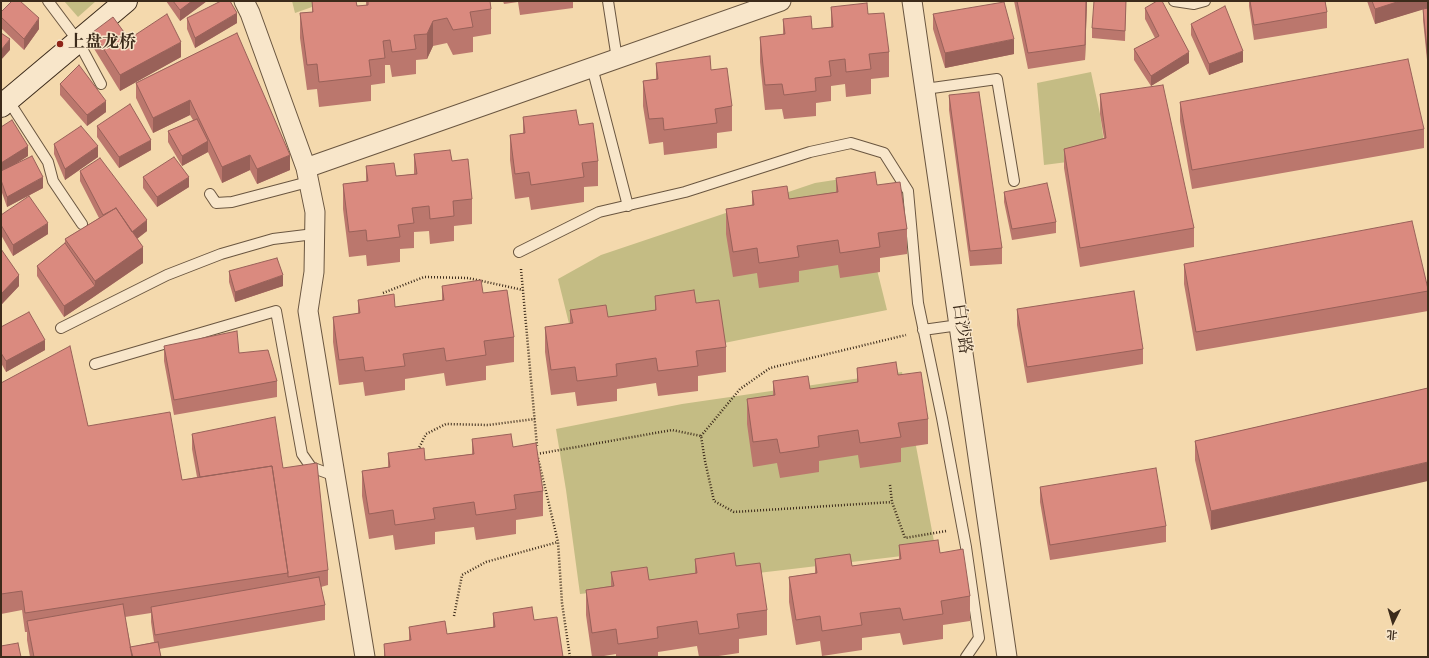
<!DOCTYPE html>
<meta charset="utf-8">
<style>
body{margin:0}
#map{position:relative;width:1429px;height:658px;overflow:hidden;background:#f4d9ad;font-family:"Sorts Mill Goudy","Noto Serif SC",serif}
canvas{display:block}
.frame{position:absolute;inset:0;border:2px solid #3c2b1b;pointer-events:none}
.north{position:absolute;left:1373px;top:602px;width:40px;height:40px;-webkit-text-stroke:3px #f8e6ca;paint-order:stroke;rotate:185deg;font-size:11px;font-weight:700;line-height:16px;text-align:center;color:#3c2b1b}
.north::after{content:'';display:block;margin:auto;width:14px;height:18px;background:#3c2b1b;clip-path:polygon(50% 0,100% 100%,50% 72%,0 100%)}
</style>
<div id="map">
<canvas width="1429" height="658"></canvas>
<div class="frame"></div>
<div class="north">北</div>
</div>
<script>
const ctx = document.querySelector('canvas').getContext('2d');
ctx.lineJoin = 'round';
function fill(path, color) {
  ctx.fillStyle = color;
  ctx.fill(path, 'evenodd');
}
function shape(rows) {
  const path = new Path2D();
  for (const r of rows) {
    path.moveTo(r[0], r[1]);
    for (let i = 2; i < r.length; i += 2) path.lineTo(r[i], r[i + 1]);
  }
  return path;
}
function trace(path, color, width, dash) {
  ctx.strokeStyle = color;
  ctx.lineWidth = width;
  ctx.lineCap = dash ? 'butt' : 'round';
  ctx.setLineDash(dash || []);
  ctx.stroke(path);
}
function label(font, color, halo, rows, align = 'center') {
  ctx.font = font + ' "Sorts Mill Goudy","Noto Serif SC",serif';
  ctx.lineWidth = 3;
  ctx.setLineDash([]);
  ctx.textBaseline = 'middle';
  ctx.strokeStyle = halo;
  ctx.fillStyle = color;
  for (const [text, x, y, turn = 0] of rows) {
    ctx.save();
    ctx.translate(x, y);
    ctx.rotate((+turn || 0) * Math.PI / 180);
    ctx.textAlign = isNaN(turn) ? turn : align;
    if (halo) ctx.strokeText(text, 0, 0);
    ctx.fillText(text, 0, 0);
    ctx.restore();
  }
}
fill(shape([
 [64,1,96,1,78,17],
 [292,1,329,1,295,13],
 [1091,72,1100,114,1106,157,1044,165,1037,83],
 [854,177,887,310,581,372,558,279,601,255,815,183],
 [902,372,936,552,580,594,566,490,556,429,682,404]
]), '#c4bc84');
const lane = shape([
 [48,1,78,41,101,84],
 [608,1,617,59],
 [1174,1,1194,4,1205,1],
 [592,67,628,206],
 [925,89,997,79,1014,181],
 [8,100,48,162,53,181,82,224],
 [210,194,216,203,232,202,308,182],
 [519,252,599,212,685,192,810,152,851,143,884,153,908,191,918,303,942,418,966,547,979,638,966,657],
 [61,328,167,275,221,254,273,239,314,234],
 [923,330,959,325],
 [95,364,276,311,302,454,311,467,335,476]
]);
const street = shape([
 [244,1,250,13,306,168,315,212,314,272,308,311,365,657],
 [912,1,1007,657],
 [306,168,781,1]
]);
const secondary = shape([
 [1,106,126,1]
]);
trace(lane, '#6a5640', 12);
trace(street, '#6a5640', 21);
trace(secondary, '#3c2b1b', 24);
trace(shape([
 [521,269,537,446],
 [383,293,424,277,468,278,523,290],
 [701,436,740,389,770,368,906,335],
 [418,450,426,434,446,424,488,425,535,419],
 [537,454,672,430,701,436,705,461,714,501,734,512,892,502],
 [538,458,558,542,562,603,570,657],
 [890,485,892,502,905,538,946,531],
 [454,616,462,575,486,562,558,542]
]), '#3c2b1b', 2.5, [1, 2]);
trace(lane, '#f8e6ca', 10);
trace(street, '#f8e6ca', 19);
trace(secondary, '#f8e6ca', 22);
fill(shape([
 [166,1,207,1,180,21],
 [312,1,356,1,357,6,366,5,366,1,490,1,491,9,491,34,473,37,473,52,453,55,447,43,433,46,427,59,416,60,416,74,392,77,390,65,385,65,385,83,371,85,371,101,319,107,317,89,307,90,300,38,300,13,312,12],
 [503,1,573,1,573,8,520,15,518,2,504,4],
 [1014,1,1087,1,1085,60,1028,69],
 [1126,1,1125,41,1092,38,1092,28],
 [1249,1,1325,1,1327,12,1327,28,1254,40,1249,6],
 [1367,1,1428,1,1428,70,1423,20,1423,9,1375,24],
 [831,7,868,14,889,52,889,77,871,79,871,94,846,97,845,84,831,86,831,101,816,103,816,116,784,119,782,109,765,110,760,62,760,37,783,34,783,19,812,29,831,27],
 [1145,8,1189,63,1151,86,1134,60,1134,49,1155,38,1145,19],
 [1,12,39,29,24,50,1,28],
 [933,14,1014,54,945,68,933,29],
 [187,18,237,23,195,48,187,29],
 [1191,24,1243,62,1209,75,1191,35],
 [93,32,129,39,181,57,120,91,93,47],
 [237,33,290,170,257,184,250,170,222,183,208,152,182,166,168,142,168,131,193,120,190,115,153,133,136,98,136,83],
 [656,63,711,70,732,106,732,131,717,133,717,148,664,155,663,142,649,144,643,106,643,81,656,79],
 [60,84,106,112,87,126,60,95],
 [1100,94,1194,228,1194,247,1080,267,1064,168,1064,149,1104,138,1100,114],
 [949,95,1002,248,1002,264,970,266,949,110],
 [1180,102,1424,129,1424,148,1192,189,1180,121],
 [523,117,579,125,598,161,598,186,584,187,584,202,531,210,529,197,515,199,510,160,510,135,523,133],
 [97,126,151,150,119,168,97,137],
 [1,127,28,156,14,165,43,188,7,207,1,190],
 [54,144,98,157,65,180,54,154],
 [414,154,452,161,472,199,472,224,454,226,454,241,430,244,429,231,414,232,414,248,400,249,400,262,367,266,366,255,349,257,343,209,343,184,366,181,366,166,396,176,414,174],
 [80,171,147,231,137,239,143,263,95,296,64,317,37,276,37,266,65,243,65,239,99,218,80,181],
 [143,177,189,187,157,207,143,188],
 [836,178,877,185,907,229,907,254,880,258,880,272,840,278,838,265,799,271,799,282,759,288,757,273,733,277,726,234,726,209,752,205,752,191,789,199,836,192],
 [1004,192,1056,222,1056,233,1012,240,1004,202],
 [1,215,48,234,13,256,1,235],
 [1,249,19,286,2,304,1,303],
 [1184,264,1428,289,1428,311,1196,351,1184,284],
 [229,271,283,286,235,302,229,282],
 [442,286,483,293,514,337,514,362,486,366,486,380,446,386,444,373,405,379,405,390,365,396,363,382,339,385,333,342,333,317,358,314,358,300,395,307,442,300],
 [655,296,696,303,726,347,726,372,698,376,698,391,658,396,656,383,617,389,617,401,577,406,575,392,551,395,545,352,545,327,570,324,570,310,608,317,655,310],
 [1017,309,1143,349,1143,364,1027,383,1017,325],
 [1,327,45,350,6,372,1,363],
 [164,346,239,353,277,381,277,397,174,415,164,361],
 [857,368,898,375,928,419,928,444,901,448,901,462,860,468,858,455,819,461,819,472,780,478,777,463,753,467,747,424,747,399,773,395,773,381,810,389,857,382],
 [1,383,88,426,182,480,197,477,192,449,192,434,283,468,328,570,328,585,321,587,325,605,325,620,159,649,161,657,30,657,27,640,27,632,25,632,22,610,1,614],
 [151,613,151,622,154,642,131,647,125,617],
 [1428,388,1211,530,1195,460,1195,441],
 [472,439,513,447,543,491,543,516,516,520,516,534,476,540,474,527,435,532,435,544,395,550,393,535,369,539,362,496,362,471,388,467,388,453,425,460,472,454],
 [1040,487,1166,526,1166,542,1050,560,1040,502],
 [899,545,940,553,970,596,970,621,943,625,943,639,903,645,900,633,862,638,862,650,822,656,820,641,796,645,789,602,789,577,815,573,815,559,852,566,899,560],
 [695,559,736,566,767,610,767,635,739,639,739,653,712,657,699,657,697,646,658,652,658,657,616,657,616,654,598,657,592,657,586,615,586,590,611,586,611,572,649,580,695,573],
 [493,613,534,620,563,657,384,657,384,644,409,641,409,627,447,634,493,627]
]), '#bb776d');
fill(shape([
 [192,1,207,1,180,21,180,10],
 [1086,1,1087,1,1085,60,1085,45],
 [1400,1,1428,1,1428,8,1375,24,1375,9],
 [237,13,237,23,195,48,195,38],
 [39,18,39,29,24,50,24,39],
 [433,21,433,46,427,59,427,34],
 [10,39,10,50,1,60,1,50],
 [1014,39,1014,54,945,68,945,53],
 [181,42,181,57,120,91,120,75],
 [1243,51,1243,62,1209,75,1209,64],
 [1189,52,1189,63,1151,86,1151,76],
 [190,100,190,115,153,133,153,118],
 [106,101,106,112,87,126,87,115],
 [151,140,151,150,119,168,119,157],
 [208,141,208,152,182,166,182,156],
 [28,146,28,156,1,173,1,163],
 [98,146,98,157,65,180,65,169],
 [250,155,250,170,222,183,222,167],
 [290,155,290,170,257,184,257,169],
 [43,177,43,188,7,207,7,197],
 [189,177,189,187,157,207,157,197],
 [147,220,147,231,130,244,130,233],
 [48,223,48,234,13,256,13,245],
 [143,247,143,263,95,296,64,317,64,306,95,286,95,281],
 [19,275,19,286,2,304,2,293],
 [283,275,283,286,235,302,235,292],
 [45,340,45,350,6,372,6,361],
 [1428,462,1428,481,1211,530,1211,511]
]), '#996159');
const building = shape([
 [12,1,20,1,39,18,24,39,1,17,1,12,12,1],
 [173,1,192,1,180,10,173,1],
 [221,1,230,1,237,13,195,38,187,18,221,1],
 [312,1,356,1,357,6,368,5,368,1,490,1,491,9,470,12,473,27,453,30,447,18,433,21,427,34,414,35,416,49,392,52,390,40,383,41,385,58,369,60,371,76,319,82,317,64,307,65,300,13,313,12,312,1],
 [1017,1,1086,1,1085,45,1028,53,1017,1],
 [1094,1,1126,1,1125,31,1092,28,1094,1],
 [1157,1,1162,1,1189,52,1151,76,1134,49,1159,36,1145,8,1157,1],
 [1250,1,1325,1,1327,12,1254,25,1250,1],
 [1372,1,1400,1,1375,9,1372,1],
 [1004,2,1014,39,945,53,933,14,1004,2],
 [867,3,868,14,884,13,889,52,869,54,871,69,846,72,845,59,829,61,831,76,815,78,816,91,784,95,782,84,765,85,760,37,785,34,783,19,811,16,812,29,833,27,831,7,867,3],
 [1225,6,1243,51,1209,64,1191,24,1225,6],
 [1428,8,1428,60,1423,9,1428,8],
 [167,14,181,42,120,75,93,32,113,17,129,39,167,14],
 [1,33,10,39,1,50,1,33],
 [237,33,290,155,257,169,250,155,222,167,190,100,153,118,136,83,237,33],
 [710,56,711,70,727,68,732,106,715,109,717,123,664,130,663,118,649,119,643,81,658,79,656,63,710,56],
 [1408,59,1424,129,1192,170,1180,102,1408,59],
 [79,65,106,101,87,115,60,84,79,65],
 [1163,85,1194,228,1080,248,1064,149,1106,138,1100,94,1163,85],
 [979,92,1002,248,970,251,949,95,979,92],
 [130,104,151,140,119,157,97,126,130,104],
 [576,110,579,125,593,123,598,161,582,163,584,177,531,185,529,172,515,174,510,135,525,133,523,117,576,110],
 [197,119,208,141,182,156,168,131,197,119],
 [12,120,28,146,1,163,1,127,12,120],
 [81,126,98,146,65,169,54,144,81,126],
 [450,150,452,161,468,159,472,199,453,201,454,216,430,219,429,206,412,208,414,223,398,225,400,237,367,241,366,230,349,232,343,184,368,181,366,166,394,163,396,176,417,174,414,154,450,150],
 [32,156,43,177,7,197,1,180,1,171,32,156],
 [174,157,189,177,157,197,143,177,174,157],
 [100,158,147,220,132,232,116,208,103,215,80,171,100,158],
 [875,172,877,185,900,182,907,229,878,233,880,247,840,253,838,240,797,246,799,257,759,263,757,248,733,252,726,209,754,205,752,191,787,186,789,199,838,192,836,178,875,172],
 [1047,183,1056,222,1012,229,1004,192,1047,183],
 [29,196,48,223,13,245,1,225,1,215,29,196],
 [116,208,143,247,95,281,65,239,116,208],
 [1412,221,1428,289,1428,291,1196,332,1184,264,1412,221],
 [65,243,95,286,64,306,37,266,65,243],
 [1,249,19,275,2,293,1,292,1,249],
 [277,258,283,275,235,292,229,271,277,258],
 [481,280,483,293,507,290,514,337,484,341,486,355,446,361,444,348,403,354,405,366,365,371,363,357,339,360,333,317,360,313,358,300,394,294,395,307,444,300,442,286,481,280],
 [694,290,696,303,719,300,726,347,696,351,698,366,658,371,656,358,616,364,617,376,577,381,575,367,551,370,545,327,573,323,570,310,606,305,608,317,656,310,655,296,694,290],
 [1134,291,1143,349,1027,367,1017,309,1134,291],
 [29,312,45,340,6,361,1,353,1,327,29,312],
 [237,331,239,353,268,350,277,381,174,400,164,346,237,331],
 [70,346,88,426,170,412,182,480,272,466,288,573,25,613,22,591,1,594,1,383,70,346],
 [896,362,898,375,921,372,928,419,898,423,901,437,860,443,858,430,818,436,819,447,780,453,777,439,753,442,747,399,775,395,773,381,808,376,810,389,858,382,857,368,896,362],
 [1428,388,1428,462,1211,511,1195,441,1428,388],
 [275,417,283,468,317,463,328,570,288,577,288,573,272,466,200,477,192,434,275,417],
 [511,434,513,447,536,443,543,491,514,495,516,509,476,515,474,502,433,508,435,519,395,525,393,510,369,514,362,471,390,467,388,453,424,448,425,460,474,454,472,439,511,434],
 [1156,468,1166,526,1050,545,1040,487,1156,468],
 [938,540,940,553,963,549,970,596,941,601,943,614,903,620,900,608,860,613,862,625,822,631,820,616,796,620,789,577,817,573,815,559,850,554,852,566,901,559,899,545,938,540],
 [734,553,736,566,760,563,767,610,737,614,739,628,699,634,697,621,657,627,658,638,618,644,616,629,592,633,586,590,614,586,611,572,647,567,649,580,697,573,695,559,734,553],
 [319,577,325,605,155,635,151,607,319,577],
 [123,604,132,657,34,657,27,621,123,604],
 [532,607,534,620,557,617,563,657,385,657,384,644,411,640,409,627,445,621,447,634,495,627,493,613,532,607],
 [158,642,161,657,133,657,130,647,158,642],
 [18,643,21,657,1,657,1,646,18,643]
]);
fill(building, '#da8a7f');
trace(building, '#996159', 1);
for (const [x, y, r, color] of [
 [60,44,4,"#8f2418"]
]) {
  const dot = new Path2D();
  dot.arc(x, y, r, 0, 2 * Math.PI);
  ctx.fillStyle = color;
  ctx.fill(dot);
  trace(dot, '#f8e6ca', 1.5);
}
label('bold 17px', '#3c2b1b', '#f8e6ca', [
 ["上盘龙桥",68,44]
], 'left');
label('17px', '#3c2b1b', '#f8e6ca', [
 ["白沙路",960,329,82]
]);
</script>
